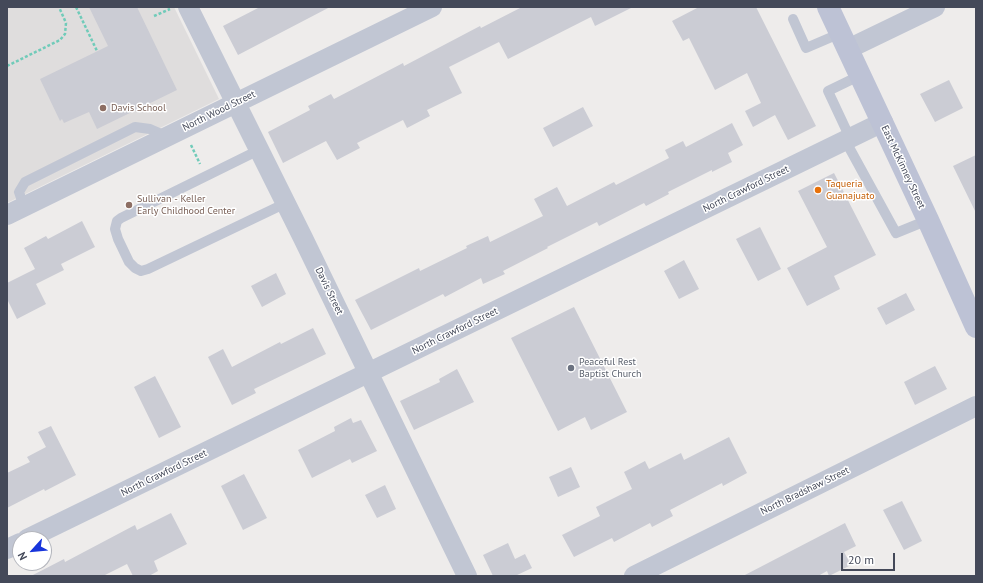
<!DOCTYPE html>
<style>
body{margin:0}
#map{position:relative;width:983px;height:583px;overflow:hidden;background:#eeeceb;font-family:"PT Sans",sans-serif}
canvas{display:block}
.frame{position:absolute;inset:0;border:8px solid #444959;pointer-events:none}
.north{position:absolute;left:12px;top:531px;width:40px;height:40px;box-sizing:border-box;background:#fff;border:1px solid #b4b6bd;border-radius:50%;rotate:243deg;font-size:11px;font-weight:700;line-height:16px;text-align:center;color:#444959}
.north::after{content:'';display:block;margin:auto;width:14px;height:18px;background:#1835db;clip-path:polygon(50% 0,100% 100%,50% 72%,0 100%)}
.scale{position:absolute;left:841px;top:553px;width:54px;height:18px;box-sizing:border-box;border:2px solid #444959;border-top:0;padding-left:5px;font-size:12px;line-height:14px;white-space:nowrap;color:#444959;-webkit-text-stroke:3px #fff;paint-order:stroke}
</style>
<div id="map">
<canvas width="983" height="583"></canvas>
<div class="frame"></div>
<div class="north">N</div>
<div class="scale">20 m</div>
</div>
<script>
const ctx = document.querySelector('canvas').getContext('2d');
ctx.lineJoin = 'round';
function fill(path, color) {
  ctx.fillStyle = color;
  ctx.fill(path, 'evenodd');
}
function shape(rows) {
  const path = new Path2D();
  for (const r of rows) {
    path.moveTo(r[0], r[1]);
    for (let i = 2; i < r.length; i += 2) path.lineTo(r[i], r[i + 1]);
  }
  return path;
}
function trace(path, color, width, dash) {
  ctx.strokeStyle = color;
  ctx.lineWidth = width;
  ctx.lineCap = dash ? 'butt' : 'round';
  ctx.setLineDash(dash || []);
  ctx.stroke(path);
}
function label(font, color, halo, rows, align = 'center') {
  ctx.font = font + ' "PT Sans",sans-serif';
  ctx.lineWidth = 3;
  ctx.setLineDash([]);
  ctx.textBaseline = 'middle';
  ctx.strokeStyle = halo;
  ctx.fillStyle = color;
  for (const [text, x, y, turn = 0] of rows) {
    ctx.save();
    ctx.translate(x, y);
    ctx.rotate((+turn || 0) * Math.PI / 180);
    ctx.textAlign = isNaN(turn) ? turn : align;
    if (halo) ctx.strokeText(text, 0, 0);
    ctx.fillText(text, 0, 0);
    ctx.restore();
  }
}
fill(shape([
 [7,7,174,7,219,99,7,203]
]), '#dfdddd');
fill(shape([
 [89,7,137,7,177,90,97,129,89,112,64,123,62,119,60,121,40,79,108,46],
 [260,7,330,7,238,55,223,26],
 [522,7,633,7,595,26,591,17,508,59,499,42,449,67,462,93,427,110,430,116,407,128,403,120,357,143,360,148,337,160,326,141,283,163,268,132,310,110,308,106,331,94,334,99,403,63,404,66,480,26,481,28],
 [699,7,756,7,816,126,788,140,775,115,753,127,745,111,761,103,747,73,715,90,689,38,683,41,672,21],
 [949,80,963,108,935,122,920,94],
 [583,107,593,126,553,147,543,128],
 [732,123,743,145,728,153,732,162,712,172,712,170,668,192,669,194,646,206,644,203,599,226,597,222,547,247,548,248,503,271,505,274,483,284,481,278,445,297,443,294,371,330,355,300,419,268,420,271,467,248,466,246,488,236,490,242,543,216,534,199,557,187,567,206,614,182,616,185,669,158,665,150,683,141,686,147],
 [976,155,976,213,953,166],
 [834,173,876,255,834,276,840,289,807,306,787,268,827,247,798,191],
 [82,221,95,247,61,264,64,270,36,284,46,304,17,319,7,299,7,283,35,269,24,248,46,236,48,239],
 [760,227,781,269,758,281,736,239],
 [684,260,699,289,679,299,664,271],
 [276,273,286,294,262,307,251,286],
 [906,293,915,310,886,325,877,308],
 [574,307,627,412,591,430,585,417,558,431,511,338],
 [313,328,326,354,254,389,256,393,232,405,208,357,223,349,232,367,280,342,281,344],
 [935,366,947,389,915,405,904,382],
 [457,369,474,402,414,430,400,401,440,382,439,379],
 [155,376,181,427,159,438,134,387],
 [351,418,353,423,361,420,377,451,352,463,350,459,312,478,298,450,335,431,334,427],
 [51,426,76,475,45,491,44,489,7,508,7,473,30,462,27,457,46,447,38,432],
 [729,437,747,473,723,486,722,483,670,510,673,516,652,527,650,523,614,542,612,538,574,557,562,535,600,516,596,507,632,489,624,472,645,461,649,469,681,453,684,460],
 [571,467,580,487,558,497,549,477],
 [244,474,267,518,243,530,221,486],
 [385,485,396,509,377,518,365,495],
 [902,501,922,541,904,550,883,510],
 [171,513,187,544,154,561,158,571,149,576,133,576,127,564,103,576,31,576,64,559,65,562,135,525,137,530],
 [845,523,856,546,844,552,851,565,829,576,827,571,818,576,743,576],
 [508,543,515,559,525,554,532,568,515,576,493,576,483,555]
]), '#cbccd4');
trace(shape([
 [76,7,97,51],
 [154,16,170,9],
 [7,66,60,40,65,34,66,23,59,7],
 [191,145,200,164]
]), '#70cbb9', 2.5, [3, 2]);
trace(shape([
 [793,19,806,48,841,33],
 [850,138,828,91,861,75],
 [845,140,896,233,928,220],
 [259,150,121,218,117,221,115,229,118,239,129,262,135,268,141,271,148,269,286,203],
 [24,207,19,192,25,182,135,127,150,129,166,136]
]), '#c1c6d3', 10);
trace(shape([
 [188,7,303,238,467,576],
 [848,49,935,7],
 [7,215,432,7],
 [27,539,883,122],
 [7,549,20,543],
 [634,576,976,406]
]), '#c1c6d3', 20);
trace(shape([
 [828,7,928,220,976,327]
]), '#bdc2d5', 22);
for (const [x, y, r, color] of [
 [103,108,4,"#8d6e63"],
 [818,190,4,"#e8710a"],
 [129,205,4,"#8d6e63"],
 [571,368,4,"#6b7280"]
]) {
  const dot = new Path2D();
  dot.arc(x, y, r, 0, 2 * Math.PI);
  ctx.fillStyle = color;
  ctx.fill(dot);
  trace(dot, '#fff', 1.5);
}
label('10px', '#785e54', '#fff', [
 ["Davis School",111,108],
 ["Sullivan - Keller",137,199],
 ["Early Childhood Center",137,211]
], 'left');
label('10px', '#444959', '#fff', [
 ["North Wood Street",219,111,-26],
 ["East McKinney Street",903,167,65],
 ["North Crawford Street",746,189,-26],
 ["Davis Street",329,291,64],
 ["North Crawford Street",455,331,-26],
 ["North Crawford Street",164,473,-26],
 ["North Bradshaw Street",805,491,-26]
]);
label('10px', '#c56008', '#fff', [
 ["Taqueria",826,184],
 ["Guanajuato",826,196]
], 'left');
label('10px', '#5b616d', '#fff', [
 ["Peaceful Rest",579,362],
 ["Baptist Church",579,374]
], 'left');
</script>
